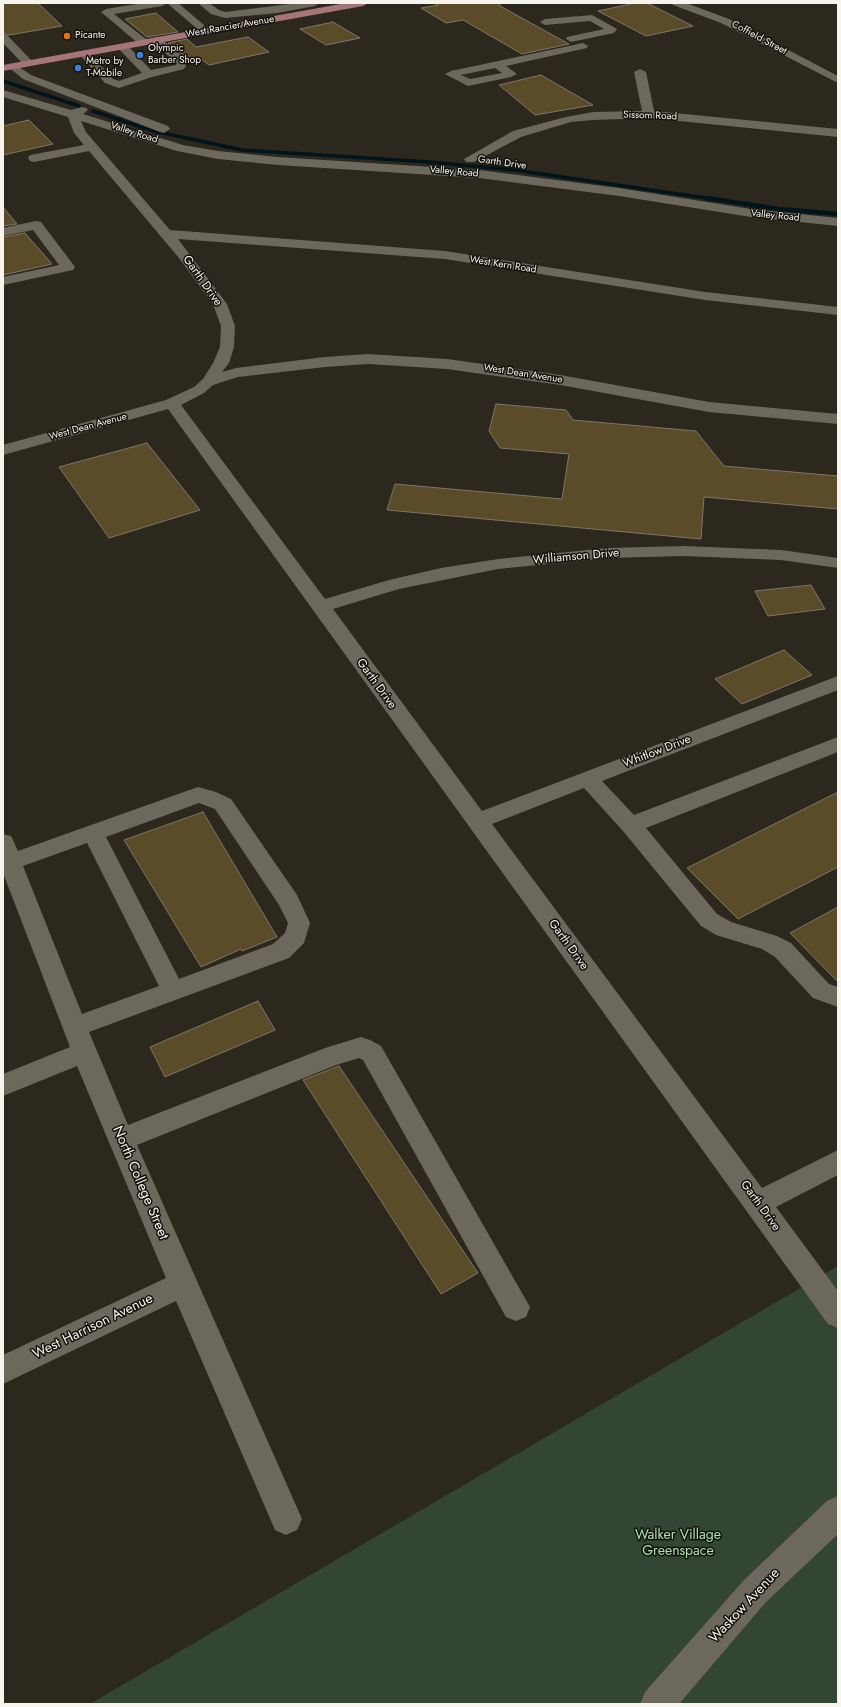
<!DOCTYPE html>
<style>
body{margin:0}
#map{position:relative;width:841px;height:1707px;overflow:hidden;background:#2c281d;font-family:Jost,sans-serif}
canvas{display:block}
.frame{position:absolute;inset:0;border:4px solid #f7f4ed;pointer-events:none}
</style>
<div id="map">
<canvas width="841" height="1707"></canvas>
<div class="frame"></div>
</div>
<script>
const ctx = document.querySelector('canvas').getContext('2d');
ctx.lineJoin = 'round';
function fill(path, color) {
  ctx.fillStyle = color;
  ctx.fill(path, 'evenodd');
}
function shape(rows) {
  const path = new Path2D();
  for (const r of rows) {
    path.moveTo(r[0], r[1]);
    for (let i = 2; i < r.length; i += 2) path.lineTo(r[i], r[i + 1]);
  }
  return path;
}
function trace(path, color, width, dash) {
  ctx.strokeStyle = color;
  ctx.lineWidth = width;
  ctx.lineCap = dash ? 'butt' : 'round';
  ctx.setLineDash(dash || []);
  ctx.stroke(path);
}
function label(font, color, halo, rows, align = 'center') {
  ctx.font = font + ' Jost,sans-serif';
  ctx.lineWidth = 3;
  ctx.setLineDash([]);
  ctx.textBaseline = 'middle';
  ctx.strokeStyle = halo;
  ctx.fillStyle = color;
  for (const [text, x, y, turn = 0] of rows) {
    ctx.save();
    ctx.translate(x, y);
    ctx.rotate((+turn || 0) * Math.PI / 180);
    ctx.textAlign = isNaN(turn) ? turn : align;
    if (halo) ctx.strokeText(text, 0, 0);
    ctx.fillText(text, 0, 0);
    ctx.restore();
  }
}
fill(shape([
 [838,1266,838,1704,90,1704]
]), '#334633');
trace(shape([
 [3,81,79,106],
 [93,111,154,131,242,150,429,162,514,170,713,199]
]), '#00141c', 3.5);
trace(shape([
 [706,198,779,209,838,214]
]), '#00141c', 4.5);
const building = shape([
 [3,3,38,3,62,26,9,35,3,33,3,3],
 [434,3,500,3,500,6,569,44,522,54,463,20,446,23,421,8,438,5,434,3],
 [635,3,647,3,693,26,646,36,598,11,635,3],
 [156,13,178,32,147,37,125,19,156,13],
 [333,22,360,38,326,45,300,29,333,22],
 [248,37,269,52,209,65,198,57,188,59,168,43,187,39,196,47,248,37],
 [541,75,593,105,535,115,499,85,541,75],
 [29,120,53,144,3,155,3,126,29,120],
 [3,207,17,224,3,226,3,207],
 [25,233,52,264,3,275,3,237,25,233],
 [496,404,566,410,573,420,696,431,724,466,838,476,838,509,704,497,701,539,387,510,395,484,562,499,569,454,500,448,489,431,496,404],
 [147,443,200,510,109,538,59,467,147,443],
 [811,585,825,609,768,616,755,591,811,585],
 [784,650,812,675,742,704,715,679,784,650],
 [838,792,838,867,738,919,687,868,838,792],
 [203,812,277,937,242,951,241,949,201,967,124,840,203,812],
 [838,907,838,982,790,933,838,907],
 [258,1001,275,1030,165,1077,150,1047,258,1001],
 [339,1066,478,1273,441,1294,303,1080,339,1066]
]);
fill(building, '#5a4c28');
trace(building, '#7c776b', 1);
fill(shape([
 [143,3,178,3,211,31,206,34,202,33,167,3,162,6,114,14,147,40,148,42,143,45,139,44,101,12,106,9,143,3],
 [198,3,209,3,219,10,225,12,298,3,320,3,315,6,277,13,225,18,211,14,198,3],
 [672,3,686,3,729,19,838,76,838,83,721,23,673,5,672,3],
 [592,15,617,29,614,33,571,42,566,39,567,37,604,29,590,21,545,25,540,22,545,19,592,15],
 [3,34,7,35,32,61,33,63,32,65,24,65,3,43,3,34],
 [156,37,160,38,187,60,188,62,184,69,152,77,119,88,105,83,78,53,79,51,87,51,113,79,119,81,142,73,118,48,117,46,118,44,126,44,151,70,176,65,177,63,152,42,151,40,156,37],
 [583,43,588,46,587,48,506,66,517,74,511,77,468,86,445,74,451,71,583,43],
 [495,68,502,73,470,79,461,75,495,68],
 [13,63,31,75,168,126,170,129,164,133,160,132,23,79,7,66,13,63],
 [640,69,646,72,654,111,838,129,838,137,649,118,593,120,571,122,521,137,474,162,466,162,464,159,513,131,566,117,593,112,642,111,634,72,640,69],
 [3,90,71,110,82,107,86,108,88,110,83,114,183,145,218,151,278,157,479,170,619,188,751,209,838,218,838,226,751,217,619,196,479,178,278,165,218,159,177,151,81,121,86,132,170,230,445,251,705,292,838,307,838,315,705,300,445,259,178,239,227,304,235,326,234,347,229,363,222,372,236,368,325,357,368,354,447,359,560,375,709,402,838,414,838,424,709,412,560,385,447,369,368,364,325,367,238,377,213,385,204,393,181,405,325,599,389,580,441,568,498,559,608,548,684,546,781,550,838,558,838,568,781,560,684,556,608,558,498,569,399,589,333,609,482,811,838,676,838,690,602,781,634,815,838,737,838,752,646,828,717,914,731,922,777,936,791,943,829,984,838,987,838,1007,813,998,775,957,762,949,716,935,701,926,623,831,584,788,492,824,762,1188,838,1150,838,1175,776,1207,838,1291,838,1328,828,1324,168,409,3,455,3,445,166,400,194,387,203,379,213,363,220,347,221,326,213,304,179,258,89,151,34,162,30,161,28,158,30,155,84,145,74,133,68,117,3,97,3,90],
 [36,221,41,222,75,267,73,270,3,285,3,277,59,265,33,230,3,236,3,228,36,221],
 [198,787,216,792,231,799,297,895,310,923,304,943,289,958,89,1032,128,1125,325,1048,361,1037,370,1040,381,1046,530,1307,526,1317,516,1321,506,1317,363,1060,359,1058,339,1064,137,1145,302,1519,297,1530,286,1535,275,1530,176,1301,3,1384,3,1355,166,1278,77,1066,3,1096,3,1074,70,1047,3,873,3,834,11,836,18,851,198,787],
 [199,803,215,809,279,905,288,923,285,933,273,944,179,979,106,837,199,803],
 [87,843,159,986,82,1014,23,866,87,843],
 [838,1496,838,1534,766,1602,679,1704,640,1704,645,1692,744,1580,827,1501,838,1496]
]), '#6d685c');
fill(shape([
 [346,3,368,3,363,6,3,71,3,65,346,3]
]), '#a57579');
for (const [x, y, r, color] of [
 [67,36,4,"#e8710a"],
 [140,55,4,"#3f7fe0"],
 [78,68,4,"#3f7fe0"]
]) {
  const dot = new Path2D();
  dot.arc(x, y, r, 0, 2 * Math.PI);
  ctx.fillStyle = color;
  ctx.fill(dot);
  trace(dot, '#12110c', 1.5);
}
label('10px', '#f7f4ed', '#12110c', [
 ["West Rancier Avenue",230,27,-10],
 ["Coffield Street",759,38,28],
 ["Sissom Road",650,116,2],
 ["Valley Road",134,133,18],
 ["Garth Drive",502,163,8],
 ["Valley Road",454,172,5],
 ["Valley Road",775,216,6],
 ["West Kern Road",503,265,9],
 ["West Dean Avenue",523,374,9],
 ["West Dean Avenue",88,427,-15]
]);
label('10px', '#f7f4ed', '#12110c', [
 ["Picante",75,36],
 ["Olympic",148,49],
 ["Barber Shop",148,61],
 ["Metro by",86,62],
 ["T-Mobile",86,74]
], 'left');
label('12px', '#f7f4ed', '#12110c', [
 ["Garth Drive",202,281,55],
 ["Williamson Drive",576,557,-5],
 ["Garth Drive",376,684,54],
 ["Whitlow Drive",657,752,-21],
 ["Garth Drive",568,945,54],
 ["Garth Drive",760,1206,54]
]);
label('14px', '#f7f4ed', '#12110c', [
 ["North College Street",140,1183,67],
 ["West Harrison Avenue",93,1327,-26],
 ["Waskow Avenue",745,1606,-47]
]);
label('14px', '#aee1af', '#12110c', [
 ["Walker Village",678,1536],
 ["Greenspace",678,1552]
]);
</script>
